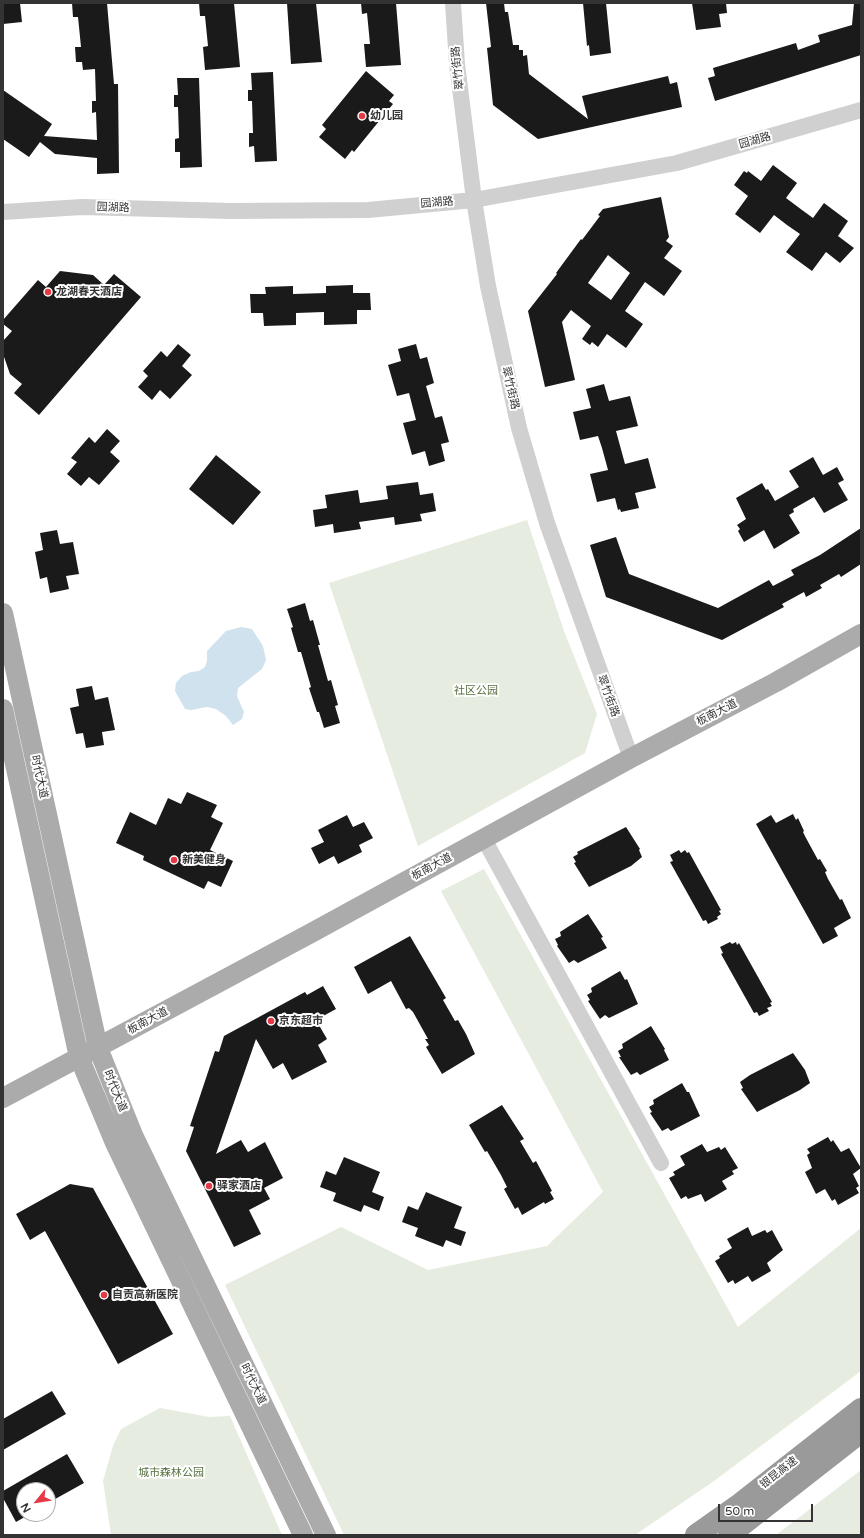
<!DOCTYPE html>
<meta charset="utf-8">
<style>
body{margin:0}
#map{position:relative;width:864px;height:1538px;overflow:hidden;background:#fff;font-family:"Varela Round",sans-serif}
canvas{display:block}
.frame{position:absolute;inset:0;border:4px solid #333;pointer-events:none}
.north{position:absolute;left:16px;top:1482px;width:40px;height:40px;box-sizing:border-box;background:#fff;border:1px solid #adadad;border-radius:50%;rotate:240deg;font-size:11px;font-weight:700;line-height:16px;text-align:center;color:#333}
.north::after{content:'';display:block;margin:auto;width:14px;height:18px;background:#e63946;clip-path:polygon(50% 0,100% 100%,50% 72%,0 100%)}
.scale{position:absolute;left:718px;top:1504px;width:95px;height:18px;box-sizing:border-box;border:2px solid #333;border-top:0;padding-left:5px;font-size:12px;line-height:14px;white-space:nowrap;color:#333;-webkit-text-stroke:3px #fff;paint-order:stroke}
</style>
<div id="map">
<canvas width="864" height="1538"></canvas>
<div class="frame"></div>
<div class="north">N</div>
<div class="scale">50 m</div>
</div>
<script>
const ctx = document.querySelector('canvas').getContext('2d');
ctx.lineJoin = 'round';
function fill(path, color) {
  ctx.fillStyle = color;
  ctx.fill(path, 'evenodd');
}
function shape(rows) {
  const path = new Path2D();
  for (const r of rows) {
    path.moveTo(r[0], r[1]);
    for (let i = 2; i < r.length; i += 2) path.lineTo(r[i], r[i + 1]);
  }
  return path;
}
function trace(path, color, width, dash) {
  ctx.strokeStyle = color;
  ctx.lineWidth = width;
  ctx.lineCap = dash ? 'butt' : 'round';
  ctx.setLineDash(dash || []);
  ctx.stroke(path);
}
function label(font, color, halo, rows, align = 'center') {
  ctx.font = font + ' "Varela Round","Noto Sans SC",sans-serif';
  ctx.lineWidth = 4;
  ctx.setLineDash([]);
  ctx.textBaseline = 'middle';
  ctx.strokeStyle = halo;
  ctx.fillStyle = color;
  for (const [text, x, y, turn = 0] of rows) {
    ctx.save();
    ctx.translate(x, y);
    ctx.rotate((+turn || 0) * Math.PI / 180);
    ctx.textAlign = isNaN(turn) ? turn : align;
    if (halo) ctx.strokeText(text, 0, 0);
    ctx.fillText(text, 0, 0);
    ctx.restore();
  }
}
fill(shape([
 [527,520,564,631,597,714,585,753,418,846,329,583],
 [484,869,738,1327,861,1228,861,1371,714,1481,635,1535,344,1535,225,1285,341,1227,428,1270,547,1246,603,1192,441,891],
 [160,1408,209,1417,230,1416,282,1535,111,1535,103,1481,113,1446,121,1429],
 [861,1470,861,1535,776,1535]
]), '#e6ecdf');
fill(shape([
 [241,627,252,629,263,646,266,660,262,669,238,688,237,696,244,712,242,719,233,725,226,716,216,709,207,707,191,710,185,709,175,691,176,683,182,676,191,672,199,671,205,667,207,661,207,651,226,631]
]), '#cfe2ee');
fill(shape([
 [3,3,20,3,22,22,3,24],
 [72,3,107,3,114,84,118,84,119,173,97,174,97,158,55,154,40,142,29,157,3,139,3,90,52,124,44,136,97,140,96,112,92,113,92,101,96,101,95,69,83,70,82,62,76,62,75,47,81,47,78,17,73,17],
 [199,3,234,3,240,67,205,70,203,47,208,46,205,16,200,16],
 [287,3,316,3,322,62,291,64],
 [361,3,396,3,401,65,366,67,364,44,370,44,367,13,362,14],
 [486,3,504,3,505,12,508,12,513,45,519,45,519,50,523,50,523,56,527,55,529,74,588,119,582,96,668,76,670,84,677,82,682,107,538,139,493,105,487,48,491,47],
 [583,3,606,3,611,53,590,56,589,45,587,46],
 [692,3,726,3,727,13,719,14,721,27,696,30],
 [854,3,861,3,861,55,715,101,708,78,715,76,713,68,796,43,798,50,820,42,818,35,852,25],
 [366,71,394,95,389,101,393,104,354,152,352,150,345,159,319,137,326,129,322,125],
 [273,72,277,161,255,162,254,146,249,147,249,133,253,133,252,101,248,101,248,90,252,90,251,73],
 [177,78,199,78,202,167,180,168,180,152,175,152,175,139,179,138,178,107,174,107,174,95,178,95],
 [773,165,797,183,786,198,802,210,813,218,824,203,848,221,838,236,854,248,840,263,826,252,812,271,786,252,800,234,787,225,774,215,760,233,735,214,748,196,734,185,744,171,747,173,748,171,761,181],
 [661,197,669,237,666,241,673,246,664,258,682,271,664,296,645,282,625,311,643,324,626,348,607,334,598,347,592,342,590,345,582,339,591,326,571,310,562,322,575,380,545,387,528,311,557,274,556,273,581,239,582,240,600,216,598,215,603,209],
 [608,255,630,273,611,300,588,283],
 [60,271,93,275,104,285,114,274,141,297,39,415,14,393,22,384,10,374,3,354,3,341,12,331,3,324,3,320,38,280,46,287],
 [353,285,353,293,370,293,371,310,357,310,357,324,324,325,324,312,296,313,296,325,264,326,263,313,251,313,250,294,266,294,265,287,293,286,293,294,326,293,326,286],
 [178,344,191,355,182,366,192,375,170,399,160,390,152,400,138,387,148,376,143,371,161,351,167,357],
 [416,344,420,359,427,357,434,383,426,386,435,418,442,416,449,442,441,444,445,461,429,466,425,451,412,455,403,423,416,420,409,393,397,396,388,365,401,361,398,349],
 [604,384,609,401,630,396,638,426,616,431,625,464,648,458,656,488,635,493,639,508,621,512,620,509,618,510,615,498,597,502,590,474,608,470,602,448,598,436,580,440,573,412,591,408,586,389],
 [107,429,120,441,110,452,120,461,99,485,89,477,81,486,67,474,77,462,71,458,89,437,95,443],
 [216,455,261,492,233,525,189,489],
 [813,457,823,475,837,467,844,480,838,483,848,500,824,513,814,497,793,509,794,512,789,515,800,533,774,549,764,530,744,542,738,531,740,529,737,525,746,519,736,498,762,483,766,490,768,489,775,501,799,487,789,471],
 [418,482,420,495,433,493,436,511,420,514,422,521,395,525,394,517,359,522,361,529,334,533,333,524,315,527,313,510,327,508,325,495,358,490,360,503,388,499,386,486],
 [861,528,861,564,841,577,839,574,820,585,822,588,806,597,804,592,782,604,784,607,722,640,606,597,590,545,616,537,629,574,718,608,769,580,773,586,794,575,791,570,820,555],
 [57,530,60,544,73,542,79,574,66,576,69,589,50,593,47,577,40,579,35,552,43,550,40,533],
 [305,603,310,621,313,620,320,645,318,645,328,681,331,680,338,705,335,706,340,723,324,728,319,712,317,712,309,688,311,687,301,652,298,652,291,628,293,627,287,609],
 [92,686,95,700,108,697,115,730,102,732,104,745,86,748,83,733,76,734,70,708,79,706,76,689],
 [187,792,217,805,211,817,223,823,210,850,233,861,221,887,208,881,204,889,143,860,144,856,116,843,130,812,156,825,168,798,181,804],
 [793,814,796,820,798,818,804,831,803,832,806,838,818,860,820,859,827,871,825,872,828,879,840,900,842,899,851,918,834,928,838,936,823,944,756,824,771,815,776,823],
 [347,815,353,827,364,822,373,838,359,845,362,852,338,864,334,856,319,864,311,848,324,842,318,830],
 [626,827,640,849,639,850,642,857,631,866,589,887,574,863,576,862,573,857,578,854,577,852],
 [679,850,681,853,685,850,687,853,689,852,721,910,719,911,721,914,717,917,718,919,708,924,706,920,703,921,670,862,673,861,670,855],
 [588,914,603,937,601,938,607,948,578,963,574,960,569,963,557,946,558,945,555,939,561,936,560,932],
 [410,936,446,998,443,1000,455,1021,458,1020,466,1034,475,1054,442,1074,426,1047,429,1045,425,1039,428,1039,413,1012,409,1008,406,1009,391,981,368,994,354,967],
 [730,942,732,944,736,942,737,945,739,943,772,1002,770,1003,772,1006,767,1008,769,1011,759,1016,757,1012,754,1013,721,954,723,953,720,947],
 [620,971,625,980,627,979,638,1004,609,1018,605,1015,600,1019,588,1001,590,1000,587,995,592,992,591,988],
 [323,986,336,1009,316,1020,327,1039,318,1045,327,1062,292,1080,283,1063,273,1069,256,1039,216,1154,241,1140,248,1152,265,1142,283,1178,264,1188,270,1199,249,1210,261,1234,234,1247,186,1151,194,1127,190,1126,215,1051,219,1052,224,1036,305,992,307,995],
 [651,1026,665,1049,664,1050,669,1060,640,1075,637,1072,631,1075,619,1057,621,1057,618,1051,623,1048,622,1044],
 [793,1053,805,1070,810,1083,800,1090,757,1112,741,1089,743,1088,740,1082,750,1075],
 [682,1083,687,1092,689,1092,700,1116,671,1131,668,1128,662,1131,650,1113,652,1112,649,1107,654,1104,653,1100],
 [502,1105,524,1139,520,1141,533,1163,536,1161,552,1191,550,1192,554,1199,545,1204,544,1202,522,1215,518,1207,515,1209,504,1189,507,1187,501,1175,487,1151,485,1152,469,1125],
 [828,1137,831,1142,833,1140,841,1152,849,1148,861,1168,853,1174,859,1186,856,1188,859,1193,838,1205,835,1199,832,1201,825,1189,816,1194,805,1172,812,1168,807,1155,810,1153,807,1149],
 [702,1144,707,1152,719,1147,721,1150,725,1147,738,1168,732,1171,734,1174,722,1181,727,1189,705,1202,701,1194,688,1199,686,1196,681,1199,669,1178,675,1175,673,1172,685,1165,680,1156],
 [344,1157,380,1172,372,1192,384,1197,379,1211,364,1205,361,1212,333,1201,336,1193,320,1187,326,1171,336,1175],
 [70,1184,93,1188,173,1334,118,1364,45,1231,30,1240,16,1214],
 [426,1192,462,1207,454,1228,466,1232,461,1246,446,1240,443,1247,415,1236,418,1228,402,1222,408,1206,418,1210],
 [748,1227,752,1236,765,1230,767,1233,772,1230,783,1250,767,1263,771,1271,752,1282,748,1276,735,1284,733,1280,728,1283,715,1261,720,1258,719,1256,732,1248,727,1239],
 [52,1391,66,1414,3,1450,3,1419],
 [67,1454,84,1483,48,1503,48,1490,24,1490,24,1514,30,1514,16,1522,3,1498,3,1491]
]), '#1a1a1a');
trace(shape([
 [453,3,457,64,474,200,488,286,519,428,547,523,631,758],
 [3,212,82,207,231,211,368,210,474,200,677,163,861,110],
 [484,839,661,1163]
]), '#d0d0d0', 16);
trace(shape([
 [3,613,98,1048,133,1135,326,1535],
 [3,709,79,1057,115,1143,303,1535],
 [3,1098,313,932,631,758,776,682,861,634]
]), '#ababab', 20);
trace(shape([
 [696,1535,740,1504,861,1409],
 [729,1535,861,1432]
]), '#9a9a9a', 22);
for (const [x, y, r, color] of [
 [362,116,4,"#e63946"],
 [48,292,4,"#e63946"],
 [174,860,4,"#e63946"],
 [271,1021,4,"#e63946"],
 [209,1186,4,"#e63946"],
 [104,1295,4,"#e63946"]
]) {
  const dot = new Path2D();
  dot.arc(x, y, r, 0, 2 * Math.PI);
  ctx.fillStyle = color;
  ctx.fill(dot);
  trace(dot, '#fff', 1.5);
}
label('11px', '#333', '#fff', [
 ["翠竹街路",458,68,-96],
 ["园湖路",755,141,-16],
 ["园湖路",437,203,-5],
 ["园湖路",113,208,2],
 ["翠竹街路",510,388,77],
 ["翠竹街路",608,696,70],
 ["板南大道",717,713,-27],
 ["时代大道",39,777,78],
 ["板南大道",432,867,-28],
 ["板南大道",148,1021,-28],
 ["时代大道",115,1091,68],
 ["时代大道",253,1384,64],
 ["银昆高速",779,1473,-38]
]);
label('bold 11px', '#333', '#fff', [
 ["幼儿园",370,116],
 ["龙湖春天酒店",56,292],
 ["新美健身",182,860],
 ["京东超市",279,1021],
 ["驿家酒店",217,1186],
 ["自贡高新医院",112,1295]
], 'left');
label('11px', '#56703f', '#fff', [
 ["社区公园",476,691],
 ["城市森林公园",171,1473]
]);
</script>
